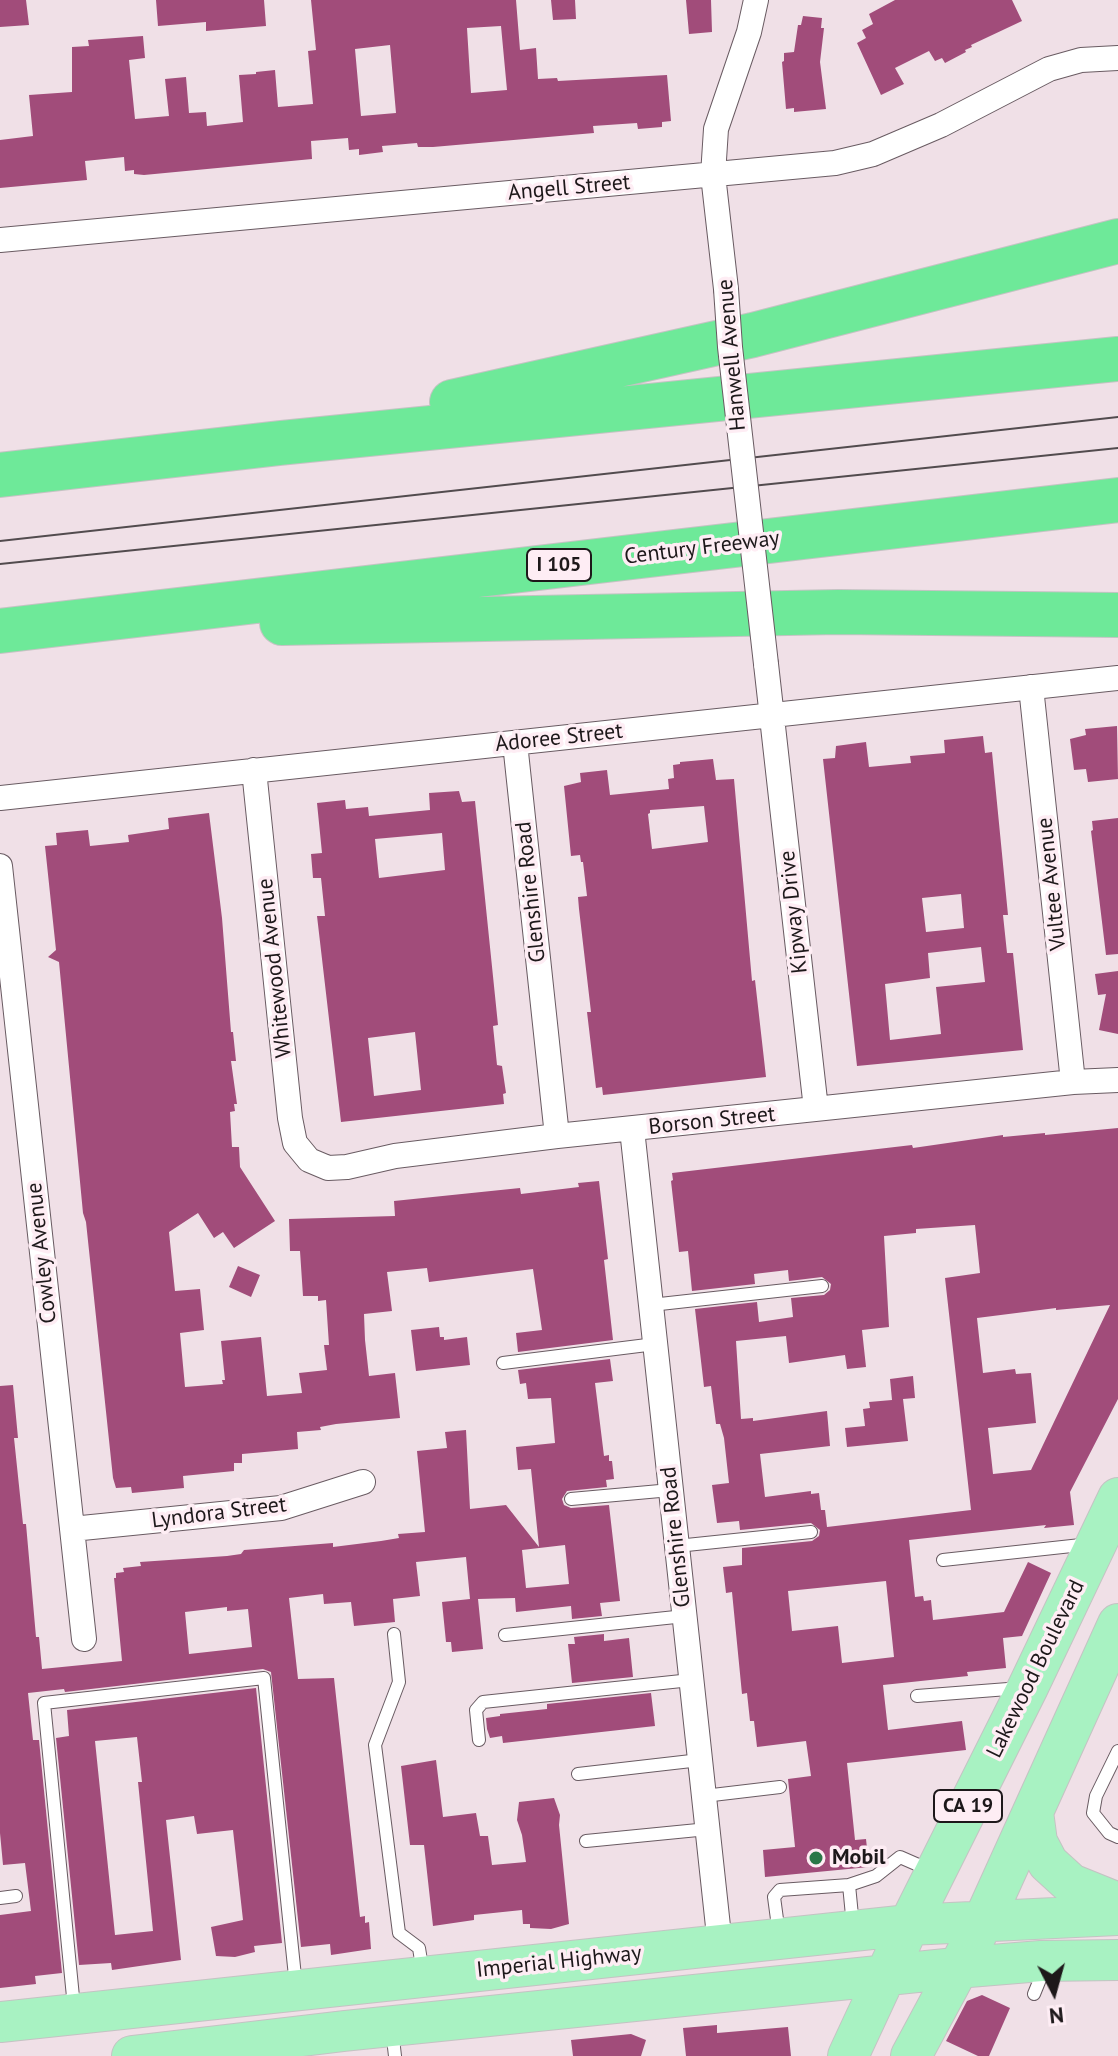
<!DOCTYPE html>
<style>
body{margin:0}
#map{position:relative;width:1118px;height:2056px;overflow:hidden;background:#f0e0e7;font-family:"PT Sans",sans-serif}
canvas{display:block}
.north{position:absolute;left:1014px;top:1952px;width:80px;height:80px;-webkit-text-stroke:6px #feedf4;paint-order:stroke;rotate:174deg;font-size:22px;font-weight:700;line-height:32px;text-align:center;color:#1d181a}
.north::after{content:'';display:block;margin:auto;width:28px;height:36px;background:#1d181a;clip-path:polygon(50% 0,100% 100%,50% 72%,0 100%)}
</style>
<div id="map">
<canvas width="1118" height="2056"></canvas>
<div class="north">N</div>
</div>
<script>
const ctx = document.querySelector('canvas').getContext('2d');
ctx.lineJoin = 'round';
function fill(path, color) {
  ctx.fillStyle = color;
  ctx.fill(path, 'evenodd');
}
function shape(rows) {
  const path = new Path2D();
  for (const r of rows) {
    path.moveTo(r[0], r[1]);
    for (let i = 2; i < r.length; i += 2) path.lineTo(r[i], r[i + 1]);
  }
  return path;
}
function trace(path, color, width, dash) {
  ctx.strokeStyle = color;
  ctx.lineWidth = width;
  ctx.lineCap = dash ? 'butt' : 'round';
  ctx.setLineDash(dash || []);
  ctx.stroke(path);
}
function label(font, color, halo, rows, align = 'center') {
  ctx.font = font + ' "PT Sans",sans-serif';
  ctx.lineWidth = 7;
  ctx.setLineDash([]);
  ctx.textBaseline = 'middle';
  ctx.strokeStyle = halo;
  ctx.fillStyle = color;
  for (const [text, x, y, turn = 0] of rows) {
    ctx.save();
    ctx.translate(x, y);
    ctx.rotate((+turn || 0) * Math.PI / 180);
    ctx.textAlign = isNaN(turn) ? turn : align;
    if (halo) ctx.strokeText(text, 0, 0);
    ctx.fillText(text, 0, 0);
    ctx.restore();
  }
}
fill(shape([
 [0,0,26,0,29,25,0,27],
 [156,0,264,0,266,26,206,31,206,22,158,26],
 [311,0,516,0,520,50,536,48,538,79,557,78,558,81,667,75,671,121,662,122,662,127,638,129,637,123,593,126,594,133,433,147,418,147,417,143,382,146,383,152,359,155,359,149,349,150,348,138,311,141,312,159,144,175,134,174,134,170,125,171,124,157,85,161,87,180,0,188,0,140,33,136,29,95,72,92,72,47,89,46,88,40,143,36,145,58,129,60,135,119,169,116,165,79,186,77,189,113,206,112,207,126,243,122,239,75,256,74,256,72,275,70,278,107,313,104,308,51,316,50],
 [501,26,507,90,471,93,467,28],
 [390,45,396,113,361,116,355,49],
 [551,0,575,0,576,19,553,20],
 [686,0,711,0,712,32,689,34],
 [895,0,1012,0,1022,21,971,45,972,47,965,50,966,52,945,63,942,58,935,61,929,51,895,68,904,84,881,95,857,43,866,38,862,30,873,24,869,14],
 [803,16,822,18,821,28,824,28,820,62,826,109,794,112,794,108,786,109,782,62,784,61,784,53,794,52,798,25,801,25],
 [1117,726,1118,779,1088,782,1086,769,1074,770,1070,739,1086,735,1085,729],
 [983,736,985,753,992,752,1008,915,1003,915,1007,953,1013,953,1023,1050,857,1066,823,759,835,758,836,746,866,742,869,767,911,763,910,756,945,753,944,740],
 [961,894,964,928,926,932,922,898],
 [981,947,985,982,936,987,941,1034,890,1040,885,984,930,978,928,953],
 [713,759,716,780,734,779,752,981,755,980,766,1077,603,1095,602,1087,596,1088,587,1012,591,1012,579,909,578,897,587,896,583,862,581,862,580,855,571,856,564,786,581,782,580,773,607,770,610,795,669,789,668,779,674,778,673,765,680,764,680,762],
 [704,806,708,842,652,849,648,814,650,813,650,810],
 [459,791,462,802,475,801,498,1025,493,1026,497,1065,502,1066,506,1093,503,1094,504,1104,341,1122,317,916,325,916,321,878,313,878,311,854,322,853,317,803,345,800,346,809,368,807,369,816,430,810,429,793],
 [442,833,445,870,379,878,375,839],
 [415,1032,421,1090,374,1096,368,1038],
 [209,813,222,918,231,1032,233,1032,236,1061,231,1061,237,1104,234,1104,235,1111,230,1112,232,1147,239,1147,240,1167,275,1221,234,1248,223,1232,214,1238,198,1213,169,1232,175,1291,200,1289,204,1330,180,1333,185,1387,223,1384,222,1380,225,1380,221,1341,261,1337,267,1396,302,1393,299,1373,327,1370,324,1345,329,1345,326,1300,318,1301,318,1296,303,1296,300,1251,290,1251,289,1219,395,1216,394,1201,520,1188,521,1194,579,1187,578,1183,599,1181,608,1259,604,1260,613,1340,518,1352,516,1333,542,1330,533,1269,429,1282,427,1268,387,1272,392,1311,364,1314,365,1340,369,1376,395,1373,400,1418,336,1424,320,1427,321,1430,297,1432,298,1449,242,1454,242,1463,234,1463,234,1471,183,1476,184,1488,132,1493,131,1487,116,1488,113,1478,86,1222,83,1213,59,962,48,957,56,950,45,846,57,845,56,833,88,830,90,846,129,842,128,835,169,829,168,818],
 [1118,818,1118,954,1106,955,1091,831,1093,830,1092,821],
 [1118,971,1118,1034,1099,1030,1106,994,1098,995,1095,974],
 [1118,1128,1118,1399,1070,1492,1074,1525,1044,1528,1046,1525,909,1540,915,1597,923,1596,924,1601,931,1600,933,1620,1004,1612,1028,1562,1051,1573,1022,1636,1003,1638,1006,1668,967,1672,968,1676,883,1685,888,1730,962,1721,966,1750,847,1763,855,1840,866,1839,869,1867,765,1877,763,1850,795,1847,788,1779,811,1776,806,1741,757,1747,754,1721,750,1721,747,1693,742,1694,732,1592,726,1593,723,1567,742,1565,742,1548,812,1541,819,1536,820,1530,811,1523,740,1530,739,1521,717,1523,712,1485,729,1483,724,1438,720,1424,716,1424,711,1386,704,1387,695,1309,757,1302,759,1322,793,1317,791,1298,824,1295,830,1290,831,1284,822,1277,789,1281,788,1270,754,1274,755,1284,692,1291,688,1251,679,1252,671,1181,673,1180,672,1173,912,1145,913,1148,1003,1135,1003,1137,1045,1133,1045,1135],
 [975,1225,980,1273,945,1278,971,1510,827,1527,825,1510,821,1510,819,1493,811,1494,811,1491,765,1497,760,1454,830,1446,827,1411,753,1421,753,1418,741,1419,736,1341,786,1336,789,1363,845,1355,847,1369,866,1367,862,1330,889,1327,884,1236,916,1233,916,1229],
 [1110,1305,1031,1470,993,1474,988,1428,1036,1423,1031,1373,1016,1374,1015,1369,983,1373,977,1318,1056,1308,1056,1310],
 [886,1581,894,1657,842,1663,838,1626,792,1631,788,1591],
 [238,1266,260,1275,251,1297,229,1287],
 [439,1327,440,1337,444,1337,444,1340,467,1337,470,1365,416,1371,411,1330],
 [610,1359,613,1381,595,1383,604,1456,609,1455,609,1461,612,1461,614,1479,606,1480,607,1487,567,1491,562,1499,564,1505,571,1508,609,1505,620,1601,600,1603,602,1616,572,1619,571,1606,516,1612,515,1598,478,1599,483,1649,452,1652,451,1642,446,1642,442,1602,470,1599,466,1557,416,1562,420,1596,393,1599,395,1622,354,1626,351,1602,324,1604,323,1594,289,1598,298,1679,334,1678,360,1917,365,1916,365,1923,369,1922,371,1949,331,1955,330,1944,301,1947,271,1672,263,1669,65,1692,64,1689,28,1693,33,1740,39,1740,62,1973,35,1976,36,1984,0,1988,0,1915,31,1911,25,1863,3,1865,0,1833,0,1386,13,1385,18,1438,14,1438,23,1524,26,1524,36,1637,39,1637,42,1669,122,1661,114,1578,116,1578,116,1573,124,1572,123,1568,141,1566,140,1562,227,1556,241,1554,244,1550,333,1543,333,1547,381,1541,399,1538,398,1534,425,1532,417,1451,447,1448,445,1432,466,1430,470,1509,506,1505,539,1547,531,1469,518,1470,516,1447,555,1443,551,1398,528,1399,526,1383,520,1384,518,1370],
 [565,1545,569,1584,526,1588,522,1550],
 [227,1607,227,1611,248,1609,252,1647,189,1654,185,1612],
 [913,1376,915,1398,903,1399,908,1441,847,1447,845,1428,865,1426,863,1409,870,1408,869,1402,892,1400,890,1379],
 [604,1634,604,1641,629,1638,633,1677,572,1683,568,1644,575,1644,574,1637],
 [256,1688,282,1943,254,1946,255,1952,235,1957,216,1956,211,1927,243,1920,233,1830,197,1834,194,1816,166,1820,181,1960,112,1970,111,1963,79,1965,56,1738,69,1736,67,1710],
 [137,1737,142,1782,138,1782,153,1931,115,1935,95,1741],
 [651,1693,655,1726,503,1743,502,1736,490,1738,487,1729,486,1718,500,1716,500,1714,547,1709,547,1704],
 [436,1760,443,1817,476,1813,480,1836,488,1836,492,1865,526,1862,522,1835,517,1820,519,1802,554,1798,560,1815,559,1825,569,1924,551,1929,530,1928,530,1924,523,1924,522,1910,474,1915,474,1920,433,1926,424,1845,410,1845,401,1766],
 [982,1995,1010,2008,989,2056,978,2056,946,2041,967,2001],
 [717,2025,717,2033,788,2027,791,2056,686,2056,683,2028],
 [631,2034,646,2040,641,2056,573,2056,571,2040]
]), '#a14c7a');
const lane = shape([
 [651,1305,822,1286],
 [503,1363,655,1344],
 [571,1499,671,1490],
 [677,1546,811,1532],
 [943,1560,1090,1544],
 [394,1634,399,1682,375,1745,399,1933,419,1948,423,1973],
 [505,1635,685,1616],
 [917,1696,1021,1688],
 [479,1740,476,1710,483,1702,691,1680],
 [1118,1751,1096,1796,1093,1813,1109,1833,1118,1837],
 [578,1774,700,1760],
 [704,1796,780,1787],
 [586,1841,708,1829],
 [849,1885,853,1926],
 [0,1898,16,1896],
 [779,1934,774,1897,780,1890,849,1885,876,1876,900,1857,932,1871],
 [1034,1994,1045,1967],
 [74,2007,44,1703,264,1678,296,1986],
 [392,2030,395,2056]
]);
const street = shape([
 [0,240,835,163,873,154,941,125,1049,69,1081,60,1118,58],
 [726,289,713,175,716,129,749,32,756,0],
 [766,664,816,1109],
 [1031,687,1073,1082],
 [515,743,557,1136],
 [254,770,290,1118,295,1143,309,1160,328,1168,347,1167,395,1156,557,1136,1073,1082,1118,1080],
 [0,798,1118,678],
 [0,866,84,1639],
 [632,1129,720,1945],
 [72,1529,281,1508,363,1482]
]);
const primary = shape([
 [1033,1812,1037,1842,1048,1863,1071,1884,1118,1903],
 [0,2022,909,1925,1118,1915],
 [132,2056,344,2031,956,1968,1041,1961,1118,1960],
 [848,2056,909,1925,1028,1687,1118,1498],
 [911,2056,983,1922,1118,1624]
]);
const highway = shape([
 [452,402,753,335,1118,241],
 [0,475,280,443,1118,359],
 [282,623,838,612,1118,615],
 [0,631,1118,500]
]);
trace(lane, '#695b62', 14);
trace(street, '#695b62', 26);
trace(primary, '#c4c3c3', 42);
trace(highway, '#c4c3c3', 46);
trace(lane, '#fff', 12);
trace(street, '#fff', 24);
trace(primary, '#a8f2c2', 40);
trace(highway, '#6ee999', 44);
trace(shape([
 [0,541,1118,417],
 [0,564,1118,448]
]), '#524b4e', 2);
const streetBridge = shape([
 [726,289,730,347,766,664]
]);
trace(streetBridge, '#695b62', 26, []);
trace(streetBridge, '#fff', 24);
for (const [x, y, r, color] of [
 [816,1858,8,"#2a7848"]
]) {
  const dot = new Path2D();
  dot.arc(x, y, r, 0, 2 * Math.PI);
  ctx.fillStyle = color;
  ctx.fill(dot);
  trace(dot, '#feedf4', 3);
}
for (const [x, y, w] of [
 [559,565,64],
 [968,1806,68]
]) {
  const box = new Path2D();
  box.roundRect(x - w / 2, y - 16, w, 32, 6);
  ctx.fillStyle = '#feedf4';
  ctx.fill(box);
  trace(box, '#1d181a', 2);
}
label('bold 20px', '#1d181a', null, [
 ["I 105",559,565],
 ["CA 19",968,1806]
]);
label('22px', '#1d181a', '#feedf4', [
 ["Angell Street",569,188,-5],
 ["Hanwell Avenue",732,355,-95],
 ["Century Freeway",702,548,-7],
 ["Adoree Street",559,738,-6],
 ["Vultee Avenue",1052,884,-96],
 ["Glenshire Road",531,892,-96],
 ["Kipway Drive",794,912,-96],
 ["Whitewood Avenue",275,968,-96],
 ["Borson Street",712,1121,-6],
 ["Cowley Avenue",42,1253,-96],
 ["Lyndora Street",219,1513,-7],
 ["Glenshire Road",676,1537,-96],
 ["Lakewood Boulevard",1036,1669,-64],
 ["Imperial Highway",559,1962,-6]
]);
label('bold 22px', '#1d181a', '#feedf4', [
 ["Mobil",832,1858]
], 'left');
</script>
